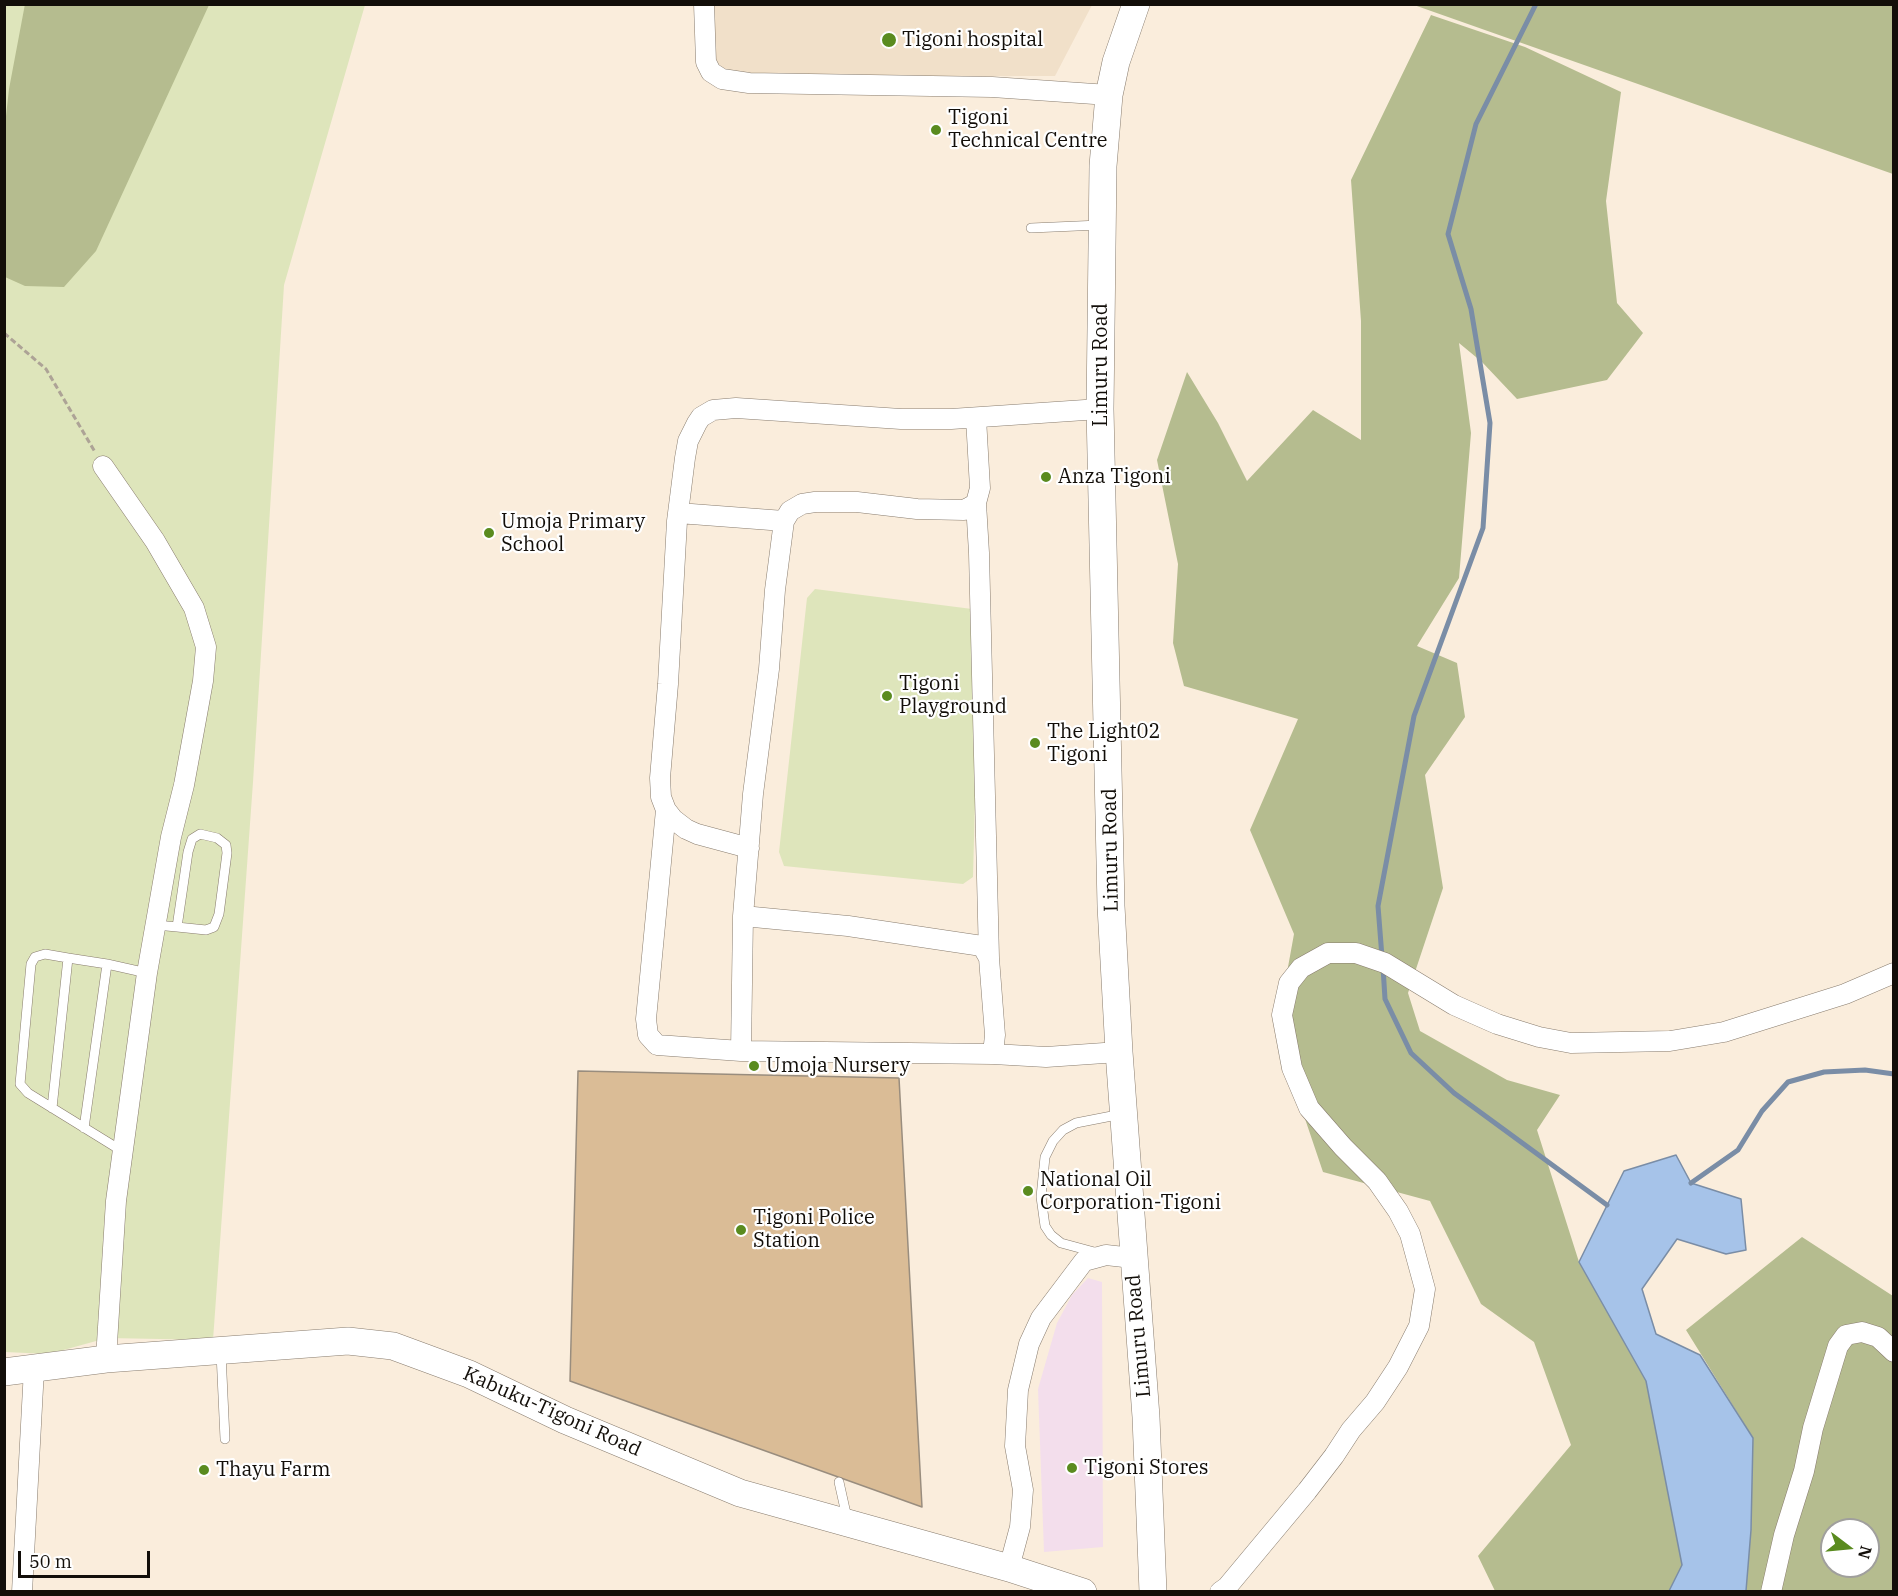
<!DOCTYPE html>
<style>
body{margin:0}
#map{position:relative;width:1898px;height:1596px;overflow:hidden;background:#faeddc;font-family:"IBM Plex Serif",serif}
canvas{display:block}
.frame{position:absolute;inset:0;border:6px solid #120e09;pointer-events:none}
.north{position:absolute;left:1820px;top:1518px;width:60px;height:60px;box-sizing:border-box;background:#fff;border:2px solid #a09f9d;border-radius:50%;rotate:106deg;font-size:16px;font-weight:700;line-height:24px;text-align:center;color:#120e09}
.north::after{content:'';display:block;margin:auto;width:21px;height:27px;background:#5a8b1f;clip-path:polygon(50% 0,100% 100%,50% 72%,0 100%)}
.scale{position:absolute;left:18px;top:1551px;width:132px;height:27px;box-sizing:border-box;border:3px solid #120e09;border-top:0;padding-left:8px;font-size:18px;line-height:21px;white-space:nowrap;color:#120e09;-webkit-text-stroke:4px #fff;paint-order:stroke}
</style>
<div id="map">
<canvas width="1898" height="1596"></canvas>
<div class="frame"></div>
<div class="north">N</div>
<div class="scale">50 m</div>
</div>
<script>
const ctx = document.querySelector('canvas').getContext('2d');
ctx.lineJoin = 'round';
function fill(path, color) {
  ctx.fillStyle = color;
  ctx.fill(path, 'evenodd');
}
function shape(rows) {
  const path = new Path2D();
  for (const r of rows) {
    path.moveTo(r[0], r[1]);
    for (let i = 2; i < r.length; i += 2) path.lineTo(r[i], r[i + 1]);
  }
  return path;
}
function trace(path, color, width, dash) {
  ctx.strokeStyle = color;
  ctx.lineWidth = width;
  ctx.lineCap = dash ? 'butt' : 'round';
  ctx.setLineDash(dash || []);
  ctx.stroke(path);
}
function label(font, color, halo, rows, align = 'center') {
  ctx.font = font + ' "IBM Plex Serif",serif';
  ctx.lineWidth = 4.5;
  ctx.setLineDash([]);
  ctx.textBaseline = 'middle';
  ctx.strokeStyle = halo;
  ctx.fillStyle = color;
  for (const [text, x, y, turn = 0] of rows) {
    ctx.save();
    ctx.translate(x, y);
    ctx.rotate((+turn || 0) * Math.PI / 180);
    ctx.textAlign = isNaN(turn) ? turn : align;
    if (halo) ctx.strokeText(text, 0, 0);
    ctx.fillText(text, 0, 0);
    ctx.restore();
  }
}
fill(shape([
 [1088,1278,1102,1282,1103,1547,1044,1552,1038,1389,1057,1323,1072,1295]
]), '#f3deec');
fill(shape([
 [705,5,1092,5,1055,76,703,76]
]), '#f1e0c9');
fill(shape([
 [4,5,365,5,284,285,253,782,213,1340,107,1338,49,1354,5,1352],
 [815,589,980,610,973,877,963,884,784,866,779,852,807,598]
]), '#dee5bb');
fill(shape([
 [25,4,209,5,96,251,64,287,25,286,5,277,5,125,9,89],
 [1414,5,1893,5,1893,174],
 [1431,15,1525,47,1621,92,1606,201,1617,303,1643,333,1607,380,1517,399,1482,362,1459,343,1471,433,1459,578,1417,646,1457,663,1465,717,1425,775,1443,888,1408,993,1420,1031,1507,1080,1560,1095,1537,1130,1579,1262,1646,1381,1682,1565,1669,1591,1495,1591,1478,1556,1571,1445,1534,1342,1481,1304,1430,1201,1323,1172,1276,1033,1294,934,1250,830,1298,719,1184,686,1173,643,1178,564,1157,460,1187,372,1218,423,1247,481,1313,410,1361,440,1361,321,1351,180],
 [1802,1237,1893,1296,1893,1591,1746,1591,1751,1530,1753,1438,1686,1330],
 [1832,1530,1868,1530,1868,1566,1832,1566]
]), '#b5bc8f');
const water = shape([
 [1676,1155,1691,1183,1741,1199,1746,1250,1726,1254,1677,1239,1642,1289,1656,1334,1700,1355,1753,1438,1751,1530,1746,1591,1669,1591,1682,1565,1646,1381,1579,1262,1624,1171,1676,1155]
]);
fill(water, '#a6c3e9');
trace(water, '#7a8da6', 1.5);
trace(shape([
 [1382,957,1378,906,1414,716,1483,528,1490,423,1471,309,1448,234,1476,124,1536,4],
 [1383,967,1385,999,1411,1053,1454,1093,1607,1205],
 [1691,1183,1738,1150,1762,1111,1788,1082,1824,1072,1865,1070,1894,1074]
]), '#7a8da6', 5);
const building = shape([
 [578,1071,899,1078,922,1507,570,1381,578,1071]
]);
fill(building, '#dabc96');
trace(building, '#998d7e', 1.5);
const service = shape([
 [1031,228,1100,225],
 [156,925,177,927,206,930,214,927,219,914,227,853,226,845,217,838,200,834,192,839,188,852,177,927],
 [68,958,107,964],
 [52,1108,68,958,45,954,35,957,31,964,20,1084,28,1093,122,1151],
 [84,1128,107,964,147,973],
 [1098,1253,1061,1243,1051,1235,1045,1226,1041,1197,1045,1157,1053,1141,1063,1130,1076,1123,1122,1114],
 [221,1353,225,1439],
 [839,1482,847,1518]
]);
const minor = shape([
 [704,4,706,62,711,72,722,79,749,83,992,87,1109,95],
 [976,418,980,488,976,503,970,507,964,510,917,509,857,502,815,502,802,504,790,511,784,521,775,590,769,669,753,794,743,916,848,926,982,946,989,958,990,971,995,1035,993,1054,1046,1057,1119,1052],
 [103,466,155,541,194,608,206,647,203,681,195,725,184,785,171,837,147,973,116,1201,106,1359],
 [976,503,979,553,989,958],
 [678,513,784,521],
 [666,810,646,1019,648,1035,657,1045,741,1051],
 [749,848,697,834,686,829,673,819,666,810,661,797,660,778,668,684,677,521,685,458,688,441,697,423,701,417,713,410,736,408,901,419,951,419,1100,409],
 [743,916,741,1051,993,1054],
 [1009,1568,1020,1527,1023,1490,1015,1446,1018,1390,1029,1344,1041,1318,1084,1261,1106,1255,1133,1258],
 [22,1592,34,1369],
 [1220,1592,1227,1587,1307,1491,1334,1456,1351,1430,1375,1402,1398,1367,1419,1326,1425,1289,1410,1234,1398,1211,1377,1181,1343,1147,1309,1108,1292,1068,1282,1015,1289,983,1301,968,1328,953,1356,953,1385,963,1454,1005,1497,1024,1539,1037,1571,1043,1670,1041,1724,1032,1845,994,1894,973],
 [1771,1592,1784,1535,1804,1471,1813,1428,1838,1346,1846,1335,1862,1332,1878,1337,1894,1352]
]);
const secondary = shape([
 [1136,4,1116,62,1109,95,1103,166,1100,409,1111,906,1119,1052,1146,1417,1153,1592],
 [4,1372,106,1359,348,1341,393,1346,469,1374,565,1420,740,1493,1009,1568,1083,1592]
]);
trace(service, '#887c6e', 10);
trace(minor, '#887c6e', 21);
trace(secondary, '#887c6e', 28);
trace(shape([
 [4,333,46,369,95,452]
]), '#ada396', 3, [6, 3]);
trace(service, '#fff', 9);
trace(minor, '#fff', 20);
trace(secondary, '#fff', 27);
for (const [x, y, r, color] of [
 [889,40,8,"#5a8b1f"],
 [936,130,6,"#5a8b1f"],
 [1046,477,6,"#5a8b1f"],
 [489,533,6,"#5a8b1f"],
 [887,696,6,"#5a8b1f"],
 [1035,743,6,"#5a8b1f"],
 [754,1066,6,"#5a8b1f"],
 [1028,1191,6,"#5a8b1f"],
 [741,1230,6,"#5a8b1f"],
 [1072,1468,6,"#5a8b1f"],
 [204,1470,6,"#5a8b1f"]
]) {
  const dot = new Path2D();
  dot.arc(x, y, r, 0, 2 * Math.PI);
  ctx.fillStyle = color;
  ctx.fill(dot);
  trace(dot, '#fff', 2);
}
label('20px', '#120e09', '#fff', [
 ["Tigoni hospital",902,40],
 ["Tigoni",948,118],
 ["Technical Centre",948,141],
 ["Anza Tigoni",1058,477],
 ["Umoja Primary",501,522],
 ["School",501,545],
 ["Tigoni",899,684],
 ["Playground",899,707],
 ["The Light02",1047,732],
 ["Tigoni",1047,755],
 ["Umoja Nursery",766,1066],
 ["National Oil",1040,1180],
 ["Corporation-Tigoni",1040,1203],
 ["Tigoni Police",753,1218],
 ["Station",753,1241],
 ["Tigoni Stores",1084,1468],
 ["Thayu Farm",216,1470]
], 'left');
label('20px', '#120e09', '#fff', [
 ["Limuru Road",1101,365,-90],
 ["Limuru Road",1111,850,-91],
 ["Limuru Road",1139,1336,-95],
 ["Kabuku-Tigoni Road",552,1412,24]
]);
</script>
